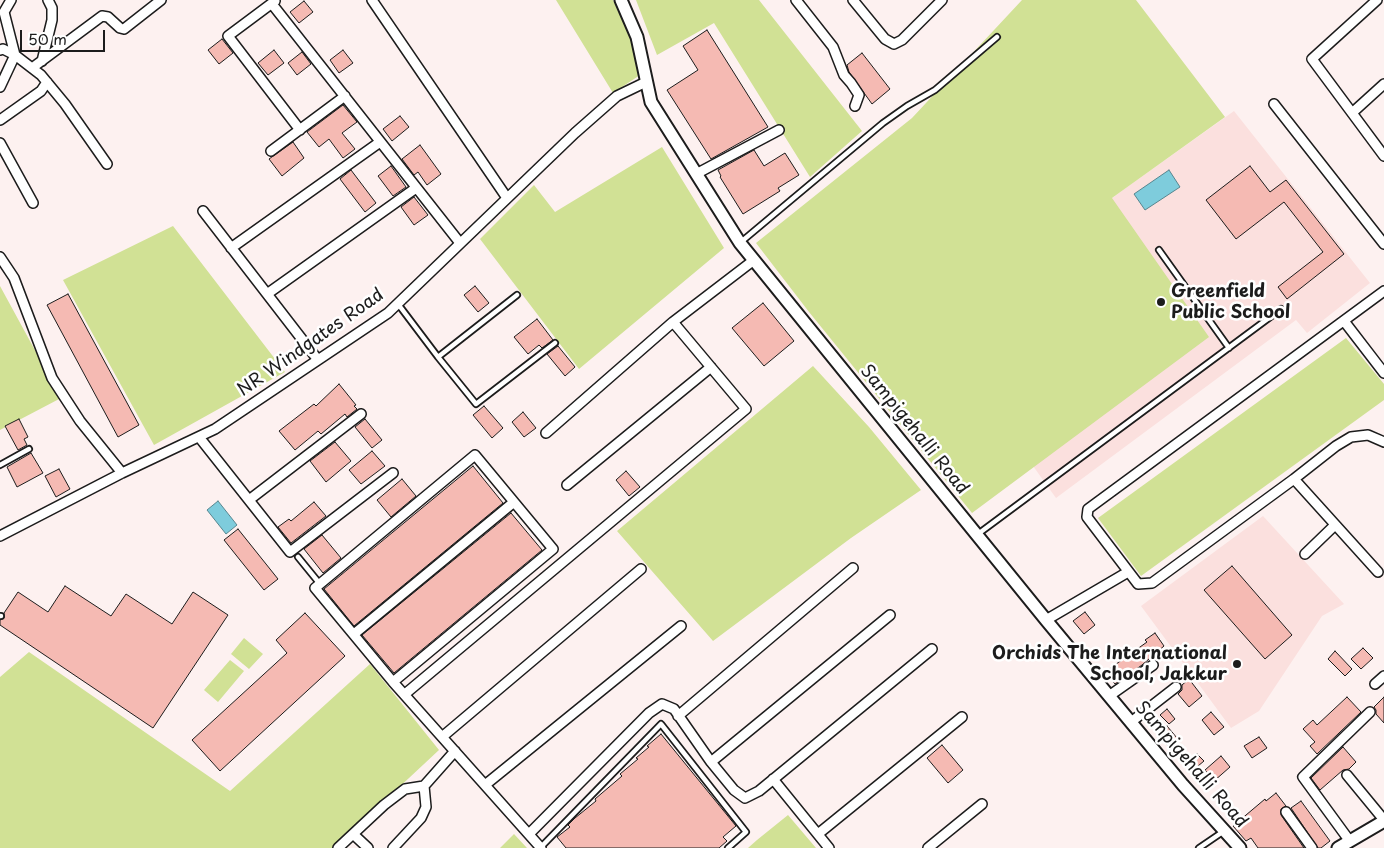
<!DOCTYPE html>
<style>
body{margin:0}
#map{position:relative;width:1384px;height:848px;overflow:hidden;background:#fdf1f0;font-family:"Playpen Sans",sans-serif}
canvas{display:block}
.scale{position:absolute;left:20px;top:30px;width:85px;height:22px;box-sizing:border-box;border:2px solid #1c1c1c;border-top:0;padding-left:6px;font-size:15px;line-height:18px;white-space:nowrap;color:#1c1c1c;-webkit-text-stroke:4px #fff;paint-order:stroke}
</style>
<div id="map">
<canvas width="1384" height="848"></canvas>
<div class="scale">50 m</div>
</div>
<script>
const ctx = document.querySelector('canvas').getContext('2d');
ctx.lineJoin = 'round';
function fill(path, color) {
  ctx.fillStyle = color;
  ctx.fill(path, 'evenodd');
}
function shape(rows) {
  const path = new Path2D();
  for (const r of rows) {
    path.moveTo(r[0], r[1]);
    for (let i = 2; i < r.length; i += 2) path.lineTo(r[i], r[i + 1]);
  }
  return path;
}
function trace(path, color, width, dash) {
  ctx.strokeStyle = color;
  ctx.lineWidth = width;
  ctx.lineCap = dash ? 'butt' : 'round';
  ctx.setLineDash(dash || []);
  ctx.stroke(path);
}
function label(font, color, halo, rows, align = 'center') {
  ctx.font = font + ' "Playpen Sans",sans-serif';
  ctx.lineWidth = 5;
  ctx.setLineDash([]);
  ctx.textBaseline = 'middle';
  ctx.strokeStyle = halo;
  ctx.fillStyle = color;
  for (const [text, x, y, turn = 0] of rows) {
    ctx.save();
    ctx.translate(x, y);
    ctx.rotate((+turn || 0) * Math.PI / 180);
    ctx.textAlign = isNaN(turn) ? turn : align;
    if (halo) ctx.strokeText(text, 0, 0);
    ctx.fillText(text, 0, 0);
    ctx.restore();
  }
}
fill(shape([
 [1234,111,1370,283,1307,333,1296,320,1056,498,936,331,1123,190],
 [1263,516,1344,604,1322,616,1259,711,1231,728,1141,606]
]), '#fbe0de');
fill(shape([
 [556,0,613,0,630,37,640,75,613,93],
 [636,0,759,0,862,131,810,177,714,23,657,55],
 [1022,0,1136,0,1225,117,1112,198,1209,337,972,513,809,312,756,243,912,118],
 [662,147,724,248,579,369,480,239,534,185,555,212],
 [173,226,285,372,154,445,63,280],
 [0,286,61,398,0,430],
 [1346,338,1384,384,1384,400,1141,576,1098,518],
 [813,366,869,427,921,490,851,538,713,641,617,531],
 [244,638,263,654,249,669,231,654],
 [29,652,230,791,370,664,439,750,334,848,0,848,0,677],
 [230,660,244,671,218,702,204,690],
 [788,815,816,848,748,848,757,840],
 [514,834,527,848,500,848]
]), '#d1e195');
const water = shape([
 [1169,170,1180,187,1145,210,1134,194,1169,170],
 [218,501,237,525,226,534,207,510,218,501]
]);
fill(water, '#7eccdc');
trace(water, '#57868f', 1);
const building = shape([
 [304,1,313,12,299,23,290,12,304,1],
 [707,30,768,127,711,159,667,90,698,70,683,46,707,30],
 [222,39,233,53,219,64,208,50,222,39],
 [274,50,284,63,268,75,258,63,274,50],
 [343,50,353,63,339,73,330,60,343,50],
 [302,52,311,64,297,75,288,63,302,52],
 [862,53,890,89,872,104,849,72,847,65,862,53],
 [343,105,357,122,342,133,355,149,343,158,329,139,319,147,307,132,343,105],
 [400,116,409,127,392,141,383,129,400,116],
 [293,142,304,158,282,176,269,159,293,142],
 [420,145,441,174,427,185,418,172,414,175,402,159,420,145],
 [754,150,764,166,785,153,799,175,778,188,780,191,743,214,720,177,721,176,718,170,754,150],
 [391,166,406,187,393,196,378,176,391,166],
 [1250,166,1270,192,1286,180,1344,254,1287,299,1278,287,1323,252,1284,202,1236,239,1206,200,1250,166],
 [351,170,376,203,365,212,340,179,351,170],
 [414,197,428,215,414,225,401,207,414,197],
 [475,286,489,303,478,312,464,295,475,286],
 [68,294,139,425,118,437,47,305,68,294],
 [763,303,794,341,764,366,732,328,763,303],
 [537,319,553,340,542,348,539,345,528,354,514,337,537,319],
 [558,346,575,367,565,376,547,354,558,346],
 [339,384,356,405,354,406,357,409,347,417,345,414,321,434,318,431,295,450,279,431,314,404,316,406,339,384],
 [484,406,503,428,492,438,473,415,484,406],
 [523,412,536,428,524,437,512,422,523,412],
 [19,419,28,437,24,439,27,445,18,450,5,426,19,419],
 [365,419,382,440,372,448,355,427,365,419],
 [335,442,351,461,326,482,310,461,335,442],
 [372,451,385,466,361,484,349,470,372,451],
 [31,453,43,473,17,487,7,467,31,453],
 [473,466,503,503,354,626,324,589,473,466],
 [59,469,70,489,56,497,45,476,59,469],
 [626,471,640,487,629,496,616,480,626,471],
 [402,479,416,496,391,517,377,500,402,479],
 [314,502,326,516,291,543,278,527,289,519,291,521,314,502],
 [511,513,542,550,394,673,362,635,511,513],
 [238,529,278,579,264,590,224,540,238,529],
 [322,535,341,558,323,573,304,549,322,535],
 [1232,566,1292,635,1265,659,1204,590,1232,566],
 [65,586,111,616,126,594,172,624,193,592,228,615,153,728,0,625,0,620,4,618,4,613,18,592,48,612,65,586],
 [1085,612,1095,625,1084,634,1073,621,1085,612],
 [305,613,345,656,220,771,192,740,287,653,276,640,305,613],
 [1155,633,1164,646,1142,665,1115,684,1105,672,1147,642,1145,640,1155,633],
 [1363,648,1373,658,1361,669,1351,659,1363,648],
 [1335,651,1352,669,1345,676,1328,659,1335,651],
 [1189,679,1202,696,1189,707,1178,694,1182,690,1182,685,1189,679],
 [1347,697,1361,712,1317,754,1310,746,1315,742,1303,729,1313,720,1317,725,1347,697],
 [1384,697,1384,723,1376,714,1376,710,1374,707,1384,697],
 [1167,709,1175,719,1169,724,1160,715,1167,709],
 [1211,712,1224,727,1214,735,1202,720,1211,712],
 [1167,726,1177,738,1168,746,1158,734,1167,726],
 [661,734,736,826,723,837,727,841,719,848,566,848,557,837,570,827,568,825,575,818,596,801,595,799,622,776,620,774,638,759,636,758,649,747,647,746,661,734],
 [1259,737,1267,748,1252,758,1244,746,1259,737],
 [942,745,963,770,948,783,927,758,942,745],
 [1343,747,1356,762,1349,769,1343,770,1320,790,1311,778,1343,747],
 [1197,754,1204,761,1192,771,1186,764,1197,754],
 [1221,756,1230,767,1214,781,1205,770,1221,756],
 [1276,793,1286,806,1281,809,1281,815,1304,848,1258,848,1251,838,1246,841,1233,826,1265,799,1266,801,1276,793],
 [1301,801,1330,841,1321,848,1318,848,1291,808,1301,801]
]);
fill(building, '#f5bab3');
trace(building, '#1c1c1c', 1);
const service = shape([
 [741,242,883,123,907,106,935,90,997,37],
 [1159,250,1229,348],
 [398,304,438,357,517,295],
 [438,357,476,404,555,343],
 [0,465,29,449],
 [978,534,1281,309],
 [298,557,320,584],
 [0,616,1,616],
 [541,847,661,724,746,832,728,848],
 [1199,848,1224,831]
]);
const minor = shape([
 [372,0,507,198],
 [796,0,833,47,844,75,851,83,859,95,855,106],
 [853,0,885,39,894,44,902,40,942,0],
 [1377,0,1312,59,1384,156],
 [275,1,228,36,300,130],
 [272,4,460,243],
 [0,50,3,49,15,55,41,75,65,104,107,164],
 [42,61,52,20,52,8,48,0],
 [32,68,102,16,108,17,120,28,124,29,161,0],
 [0,87,15,55,4,12,11,0],
 [1274,104,1384,244],
 [1352,113,1384,84],
 [0,120,41,91,47,82],
 [0,143,33,203],
 [271,151,345,96],
 [696,174,779,130],
 [203,211,318,360],
 [231,248,380,142],
 [0,257,14,278,52,378,80,421,122,473],
 [1384,291,1088,509,1087,517,1138,584,1152,583,1294,479,1336,446,1351,437,1368,435,1384,442],
 [267,294,416,188],
 [1344,321,1384,373],
 [546,433,673,322,754,260],
 [199,437,290,552,393,473],
 [1294,479,1378,572],
 [567,485,711,367],
 [249,500,361,414],
 [0,536,122,473,215,429,388,313,575,133,617,96,646,82],
 [1305,554,1335,525],
 [1046,620,1128,572],
 [354,634,514,502],
 [393,682,553,549,475,455,315,588,393,682,541,848],
 [1375,684,1384,676],
 [405,694,746,409,673,322],
 [1109,696,1153,665],
 [678,716,853,568],
 [1131,722,1176,687],
 [442,737,641,569],
 [711,762,890,615],
 [1347,775,1384,820],
 [773,779,829,848],
 [485,785,681,626],
 [1286,812,1312,848],
 [353,834,368,848],
 [529,834,649,713,662,704,674,709,711,762,734,790,745,798,759,791,932,649],
 [818,834,962,717],
 [1349,840,1303,777,1370,712],
 [338,848,384,805,405,789,424,786,455,751],
 [393,848,421,818,426,807,424,786],
 [928,848,982,804]
]);
const tertiary = shape([
 [621,0,637,37,651,102,740,243,1046,620,1183,785,1240,848],
 [1338,848,1384,821]
]);
trace(service, '#1c1c1c', 8);
trace(minor, '#1c1c1c', 12);
trace(tertiary, '#1c1c1c', 15);
trace(service, '#fff', 4.5);
trace(minor, '#fff', 9);
trace(tertiary, '#fff', 11);
for (const [x, y, r, color] of [
 [1161,302,5,"#1c1c1c"],
 [1237,664,5,"#1c1c1c"]
]) {
  const dot = new Path2D();
  dot.arc(x, y, r, 0, 2 * Math.PI);
  ctx.fillStyle = color;
  ctx.fill(dot);
  trace(dot, '#fff', 2);
}
label('bold 18px', '#1c1c1c', '#fff', [
 ["Greenfield",1171,292],
 ["Public School",1171,313],
 ["Orchids The International",1227,654,"right"],
 ["School, Jakkur",1227,675,"right"]
], 'left');
label('18px', '#1c1c1c', '#fff', [
 ["NR Windgates Road",311,343,-35],
 ["Sampigehalli Road",914,430,51],
 ["Sampigehalli Road",1191,765,49]
]);
</script>
